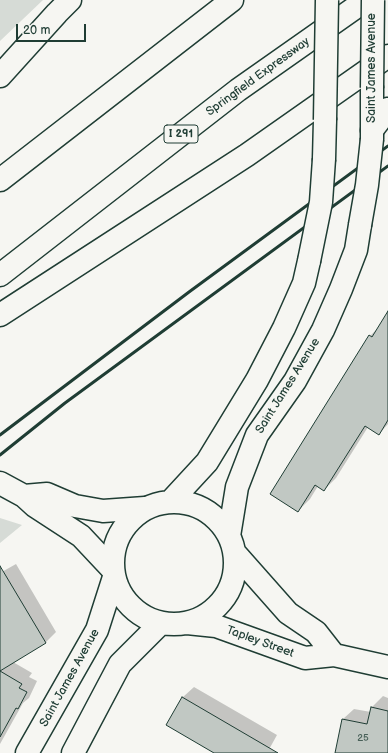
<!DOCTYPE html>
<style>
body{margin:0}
#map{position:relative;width:388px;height:753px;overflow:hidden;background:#f6f6f2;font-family:"Balsamiq Sans",sans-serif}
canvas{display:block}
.scale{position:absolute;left:16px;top:24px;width:70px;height:18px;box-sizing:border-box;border:2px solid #1f3d34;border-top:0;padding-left:5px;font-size:12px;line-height:14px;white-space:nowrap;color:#1f3d34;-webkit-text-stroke:3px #f6f6f2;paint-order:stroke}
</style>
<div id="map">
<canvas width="388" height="753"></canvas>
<div class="scale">20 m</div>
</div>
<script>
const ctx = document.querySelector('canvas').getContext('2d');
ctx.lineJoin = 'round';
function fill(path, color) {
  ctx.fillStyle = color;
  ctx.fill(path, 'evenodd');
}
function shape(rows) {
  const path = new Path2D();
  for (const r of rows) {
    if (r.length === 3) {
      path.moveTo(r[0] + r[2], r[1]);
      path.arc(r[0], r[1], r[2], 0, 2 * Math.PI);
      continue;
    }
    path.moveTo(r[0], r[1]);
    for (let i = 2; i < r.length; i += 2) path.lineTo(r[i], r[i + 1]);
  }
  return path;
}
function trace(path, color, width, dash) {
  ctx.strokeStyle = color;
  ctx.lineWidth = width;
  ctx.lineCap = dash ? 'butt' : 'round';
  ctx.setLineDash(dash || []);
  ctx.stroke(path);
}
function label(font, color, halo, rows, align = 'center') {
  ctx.font = font + ' "Balsamiq Sans",sans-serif';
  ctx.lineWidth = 4;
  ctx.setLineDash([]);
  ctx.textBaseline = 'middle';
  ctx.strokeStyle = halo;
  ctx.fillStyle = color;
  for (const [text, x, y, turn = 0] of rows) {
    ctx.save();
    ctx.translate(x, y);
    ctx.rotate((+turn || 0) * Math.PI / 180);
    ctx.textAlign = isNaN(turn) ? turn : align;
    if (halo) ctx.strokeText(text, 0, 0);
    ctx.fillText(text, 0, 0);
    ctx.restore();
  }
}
fill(shape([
 [0,0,43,0,0,41],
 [0,518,22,525,0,543]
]), '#d6dbd6');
fill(shape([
 [388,318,388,424,379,434,368,427,336,478,324,490,318,486,310,499,298,511,370,336],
 [16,564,56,632,45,643,13,662,32,673,29,677,37,681,29,698,23,703,0,744,0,573],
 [194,687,277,735,267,753,216,753,167,725,183,697],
 [383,696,388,698,388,753,341,753,343,719,354,709,371,712,372,707]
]), '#0003');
const building = shape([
 [388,311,388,420,379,435,365,426,324,491,315,485,298,512,270,494,369,335,372,337,388,311],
 [0,566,46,643,0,671,0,566],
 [0,671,22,684,19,688,27,692,18,709,16,708,0,737,0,671],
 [182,697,278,753,214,753,166,725,182,697],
 [371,707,388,711,388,753,335,753,342,719,367,724,371,707]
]);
fill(building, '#c1c8c3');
trace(building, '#1f3d34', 1);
const tertiary = shape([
 [0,483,24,496,35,506,81,536,112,569],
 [24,496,47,494,75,506,103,511,145,508]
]);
const secondary = shape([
 [372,88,372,139],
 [324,159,325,120],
 [171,501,207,462,257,380,284,328,304,283,309,261],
 [174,563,61],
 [229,536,237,487,257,435,295,381,323,330,341,289,356,250,360,225],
 [234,552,288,613,316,632,334,655],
 [187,623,216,626,305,658,334,655,388,667],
 [27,753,97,630,114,577],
 [73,753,120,664,161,623]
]);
const motorway = shape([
 [0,76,57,13,70,0],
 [372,130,388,109],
 [0,180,232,0],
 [0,275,238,90,366,0],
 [0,315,247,155,388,56]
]);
trace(tertiary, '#1f3d34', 25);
trace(secondary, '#1f3d34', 25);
trace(motorway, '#1f3d34', 25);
trace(tertiary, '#f6f6f2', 22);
trace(secondary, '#f6f6f2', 22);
trace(motorway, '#f6f6f2', 22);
trace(shape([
 [0,435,189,292,388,146],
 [0,455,65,403,388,166]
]), '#1f3d34', 3);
const secondaryBridge = shape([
 [372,88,373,0],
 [325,120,327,0],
 [360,225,367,185,372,139],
 [309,261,321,202,324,159]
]);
trace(secondaryBridge, '#1f3d34', 25, []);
trace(secondaryBridge, '#f6f6f2', 22);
label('10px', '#486058', null, [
 ["25",363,738]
]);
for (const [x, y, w] of [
 [181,134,34]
]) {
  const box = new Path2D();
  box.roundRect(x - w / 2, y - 9, w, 18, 3);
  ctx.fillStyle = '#f6f6f2';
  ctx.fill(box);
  trace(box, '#1f3d34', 1);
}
label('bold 11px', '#1f3d34', null, [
 ["I 291",181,134]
]);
label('12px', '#1f3d34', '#f6f6f2', [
 ["Saint James Avenue",372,68,-90],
 ["Springfield Expressway",258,77,-36],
 ["Saint James Avenue",288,386,-58],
 ["Tapley Street",260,642,20],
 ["Saint James Avenue",70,678,-61]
]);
</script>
